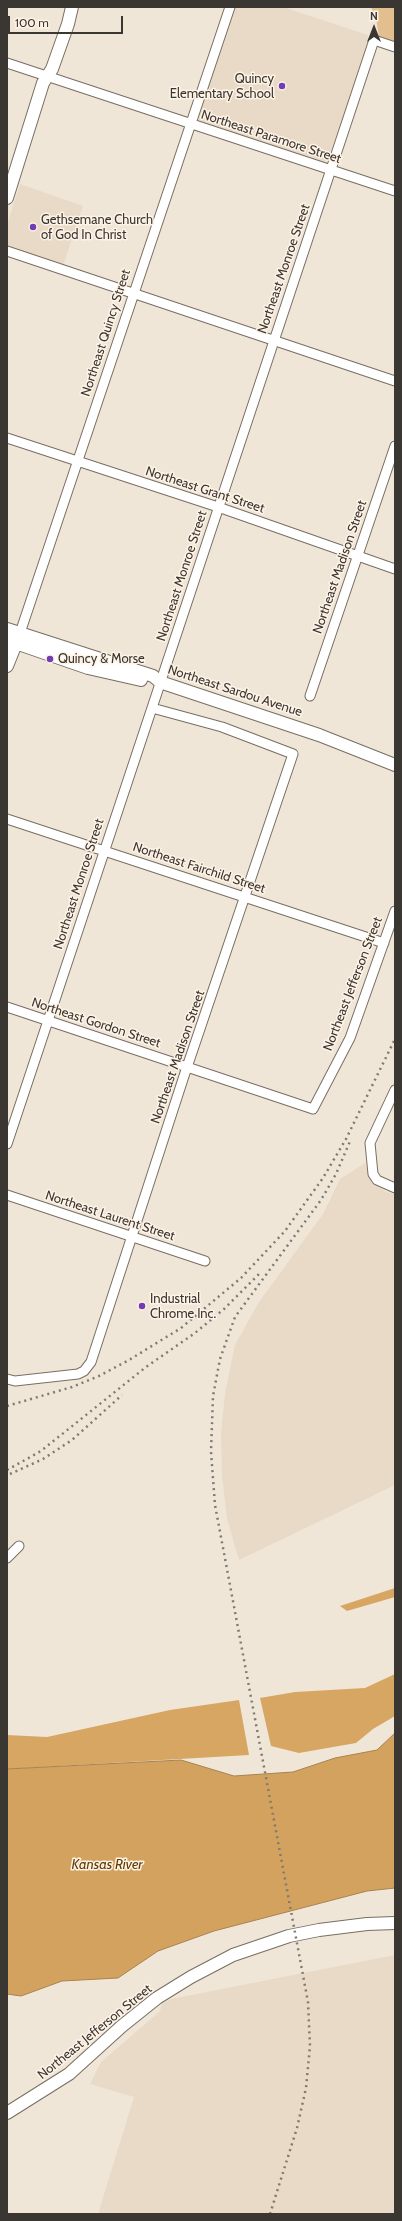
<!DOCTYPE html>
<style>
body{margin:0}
#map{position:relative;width:402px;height:2221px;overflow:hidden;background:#f0e6d8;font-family:Cabin,sans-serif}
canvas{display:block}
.frame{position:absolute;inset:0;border:8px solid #3a3631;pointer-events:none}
.north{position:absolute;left:354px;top:8px;width:40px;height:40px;-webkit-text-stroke:3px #fef3e6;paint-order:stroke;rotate:0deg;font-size:11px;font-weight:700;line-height:16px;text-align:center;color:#3a3631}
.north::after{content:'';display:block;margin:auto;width:14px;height:18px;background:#3a3631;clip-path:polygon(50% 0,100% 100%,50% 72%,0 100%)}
.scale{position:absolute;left:8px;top:16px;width:115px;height:18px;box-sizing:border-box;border:2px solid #3a3631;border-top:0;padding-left:5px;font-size:12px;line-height:14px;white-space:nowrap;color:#3a3631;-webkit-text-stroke:3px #fef3e6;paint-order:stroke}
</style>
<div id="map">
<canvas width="402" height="2221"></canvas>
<div class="frame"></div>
<div class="north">N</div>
<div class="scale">100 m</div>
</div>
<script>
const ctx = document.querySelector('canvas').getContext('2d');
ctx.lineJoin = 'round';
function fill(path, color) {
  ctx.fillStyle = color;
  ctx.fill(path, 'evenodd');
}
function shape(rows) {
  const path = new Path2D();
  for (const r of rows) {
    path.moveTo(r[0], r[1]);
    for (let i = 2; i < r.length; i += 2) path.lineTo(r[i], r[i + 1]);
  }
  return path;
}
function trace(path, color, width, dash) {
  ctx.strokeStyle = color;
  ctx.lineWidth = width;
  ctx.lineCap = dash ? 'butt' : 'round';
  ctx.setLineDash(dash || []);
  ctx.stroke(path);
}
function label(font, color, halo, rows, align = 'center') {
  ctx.font = font + ' Cabin,sans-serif';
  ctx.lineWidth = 3;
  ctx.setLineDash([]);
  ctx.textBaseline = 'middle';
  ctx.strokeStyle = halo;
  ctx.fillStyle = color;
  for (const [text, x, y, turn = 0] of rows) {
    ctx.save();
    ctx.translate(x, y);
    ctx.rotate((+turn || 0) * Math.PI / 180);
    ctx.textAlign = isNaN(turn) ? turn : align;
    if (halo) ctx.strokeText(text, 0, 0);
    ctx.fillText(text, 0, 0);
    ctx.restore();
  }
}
fill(shape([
 [234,7,283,7,368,35,365,57,327,161,321,163,199,122,198,115],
 [20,184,83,206,63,266,7,248,7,225],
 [365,1163,372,1180,386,1192,395,1194,395,1485,239,1560,227,1519,222,1475,221,1434,225,1393,235,1345,259,1302,323,1214,340,1179],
 [395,1955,395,2214,98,2214,134,2097,90,2084,101,2062,160,2011,162,2003,171,1999]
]), '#e8dac6');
fill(shape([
 [371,7,395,7,395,42,379,36,376,19]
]), '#e3be8f');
fill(shape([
 [395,1588,395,1597,347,1611,340,1606],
 [395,1674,395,1716,373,1729,356,1743,299,1753,271,1746,260,1698,295,1692,365,1688],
 [239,1700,249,1755,7,1769,7,1735,47,1737,170,1710]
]), '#d8a663');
const water = shape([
 [395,1733,395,1888,367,1891,214,1931,158,1951,118,1978,62,1981,21,1996,7,1994,7,1769,181,1760,234,1776,293,1772,335,1758,377,1750,395,1733]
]);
fill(water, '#d4a25f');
trace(water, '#a68251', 1);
const street = shape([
 [7,63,395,191],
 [7,251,395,381],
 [7,438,218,507,395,569],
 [20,633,230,7],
 [310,696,395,446],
 [7,819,384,943],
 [7,1007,313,1109,350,1038,395,911],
 [395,1090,370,1143,373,1174,377,1180,395,1188],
 [7,1144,374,40,395,47],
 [7,1195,205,1261],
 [7,1379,15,1381,78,1374,84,1371,91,1362,184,1076,293,754,222,727,152,708],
 [7,1558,19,1546]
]);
const secondary = shape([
 [7,198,43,83,52,69,68,24,72,7],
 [7,629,153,676,160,682,319,735,395,765],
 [7,640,88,668,141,680],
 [7,666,19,636],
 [7,2113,69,2074,122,2026,157,1998,191,1977,233,1955,289,1936,319,1930,367,1924,395,1923]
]);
trace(street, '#776e62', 11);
trace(secondary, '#776e62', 14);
trace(street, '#fff', 9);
trace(secondary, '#fff', 12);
trace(shape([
 [7,1406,72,1387,99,1376,129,1360,181,1328,241,1278,285,1231,323,1178,346,1139,395,1039],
 [7,1470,41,1451,146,1367,195,1333,224,1309,260,1273],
 [10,1474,43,1459,72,1440,122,1395],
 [270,2214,297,2128,306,2088,310,2046,308,2002,215,1505,211,1452,213,1396,220,1359,235,1317,321,1200,336,1174,351,1139]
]), '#807a71', 2.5, [2, 4]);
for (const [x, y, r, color] of [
 [282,86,4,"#723cb2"],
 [33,227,4,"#723cb2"],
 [50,659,4,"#723cb2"],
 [142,1306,4,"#723cb2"]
]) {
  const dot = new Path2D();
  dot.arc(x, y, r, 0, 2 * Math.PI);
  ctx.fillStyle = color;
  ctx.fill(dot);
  trace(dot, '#fef3e6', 1.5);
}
label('13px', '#3a3631', '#fef3e6', [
 ["Quincy",274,79,"right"],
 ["Elementary School",274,94,"right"],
 ["Gethsemane Church",41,220],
 ["of God In Christ",41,235],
 ["Quincy & Morse",58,659],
 ["Industrial",150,1299],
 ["Chrome Inc.",150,1314]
], 'left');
label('13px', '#3a3631', '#fef3e6', [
 ["Northeast Paramore Street",271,137,18],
 ["Northeast Monroe Street",284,269,-71],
 ["Northeast Quincy Street",106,333,-72],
 ["Northeast Grant Street",205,490,18],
 ["Northeast Madison Street",340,567,-71],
 ["Northeast Monroe Street",182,576,-72],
 ["Northeast Sardou Avenue",235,691,18],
 ["Northeast Fairchild Street",199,868,18],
 ["Northeast Monroe Street",79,884,-72],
 ["Northeast Jefferson Street",353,984,-69],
 ["Northeast Gordon Street",96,1023,18],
 ["Northeast Madison Street",178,1057,-71],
 ["Northeast Laurent Street",110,1216,18],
 ["Northeast Jefferson Street",95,2032,-39]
]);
label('italic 14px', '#5d3c03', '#fef3e6', [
 ["Kansas River",107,1865]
]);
</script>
